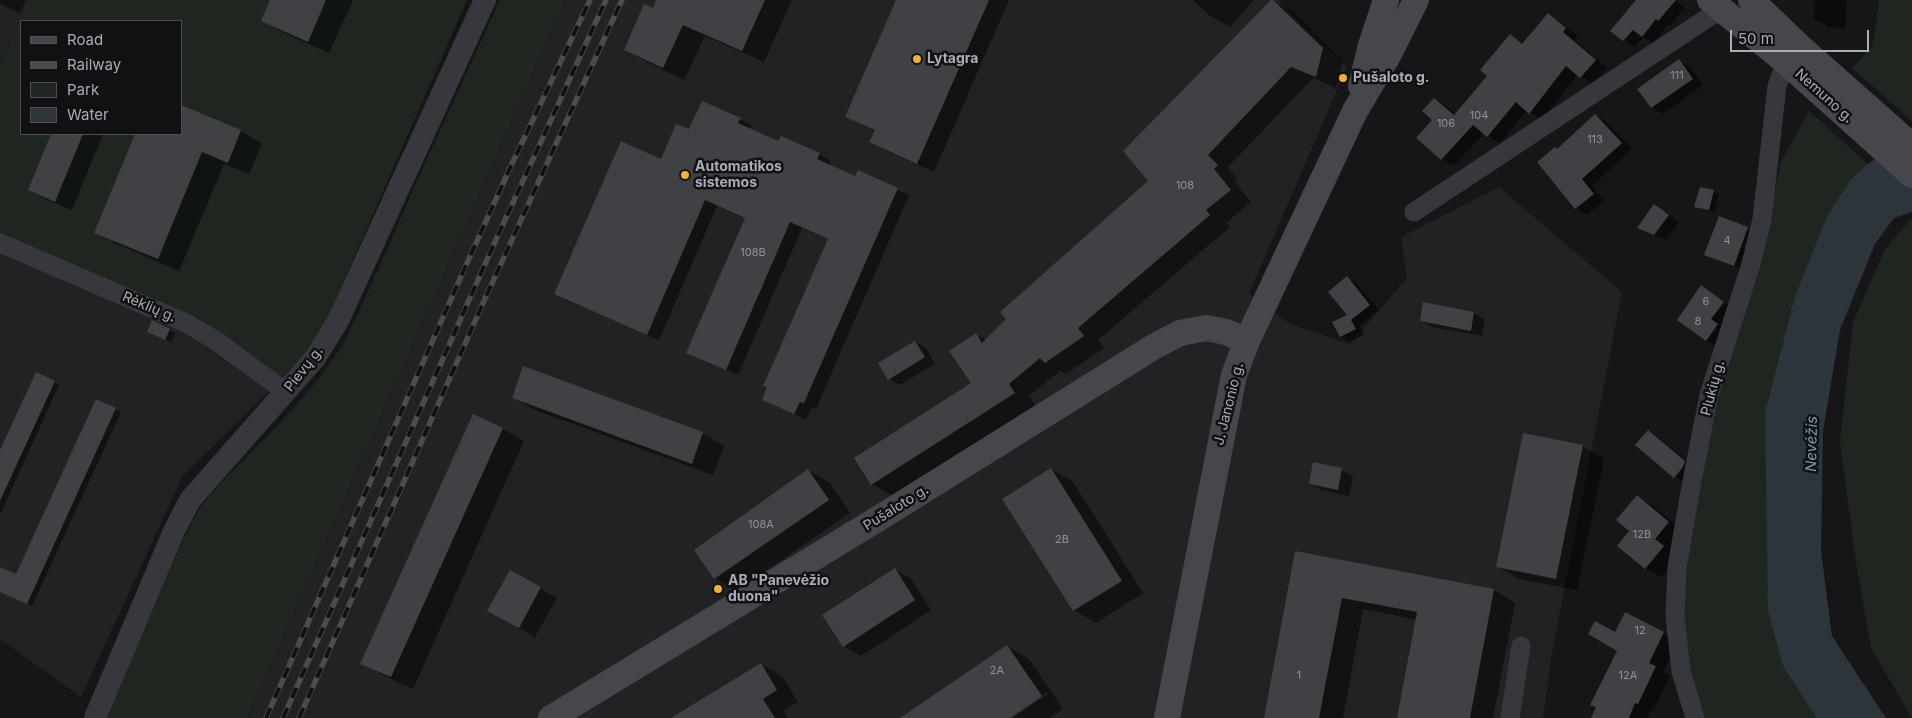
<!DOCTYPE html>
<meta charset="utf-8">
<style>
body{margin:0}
#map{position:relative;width:1912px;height:718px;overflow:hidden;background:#161618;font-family:Inter,sans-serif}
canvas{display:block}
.legend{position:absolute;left:20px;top:20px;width:162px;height:115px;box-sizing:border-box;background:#111113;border:1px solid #4d4f55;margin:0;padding:6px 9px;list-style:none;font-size:15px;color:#a8adb8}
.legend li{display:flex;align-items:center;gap:10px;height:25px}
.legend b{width:25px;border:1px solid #4d4f55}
.scale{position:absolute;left:1730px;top:30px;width:139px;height:22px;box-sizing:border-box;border:2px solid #a8adb8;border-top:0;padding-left:6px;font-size:15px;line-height:18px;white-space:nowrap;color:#a8adb8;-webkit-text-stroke:4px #111113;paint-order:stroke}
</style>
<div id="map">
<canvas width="1912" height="718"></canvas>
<ul class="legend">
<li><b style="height:6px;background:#45474d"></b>Road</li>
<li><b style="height:6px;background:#4a4c52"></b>Railway</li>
<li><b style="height:14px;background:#1e261f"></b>Park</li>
<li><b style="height:14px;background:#2c353c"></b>Water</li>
</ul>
<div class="scale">50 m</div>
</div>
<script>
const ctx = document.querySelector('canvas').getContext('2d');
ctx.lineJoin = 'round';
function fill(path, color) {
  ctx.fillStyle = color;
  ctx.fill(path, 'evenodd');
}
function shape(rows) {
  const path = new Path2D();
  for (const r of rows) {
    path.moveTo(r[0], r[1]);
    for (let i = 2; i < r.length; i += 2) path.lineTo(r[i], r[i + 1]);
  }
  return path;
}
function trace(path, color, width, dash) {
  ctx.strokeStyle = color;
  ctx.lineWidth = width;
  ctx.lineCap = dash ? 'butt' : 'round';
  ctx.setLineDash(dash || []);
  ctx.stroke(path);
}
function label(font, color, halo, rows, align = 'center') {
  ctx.font = font + ' Inter,sans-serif';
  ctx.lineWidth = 5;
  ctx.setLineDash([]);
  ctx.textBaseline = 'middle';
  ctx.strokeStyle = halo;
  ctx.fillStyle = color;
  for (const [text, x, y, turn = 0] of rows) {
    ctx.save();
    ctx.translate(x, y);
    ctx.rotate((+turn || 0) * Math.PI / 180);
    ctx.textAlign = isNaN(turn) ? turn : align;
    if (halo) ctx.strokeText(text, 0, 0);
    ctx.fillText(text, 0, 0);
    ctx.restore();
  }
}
fill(shape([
 [0,0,27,0,0,68],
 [566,0,1278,0,1347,67,1249,294,1290,324,1350,344,1407,278,1401,237,1499,187,1622,292,1552,653,1543,718,248,718],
 [0,252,172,326,270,390,182,477,81,697,0,639]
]), '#222225');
fill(shape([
 [27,0,467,0,328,317,304,354,270,390,172,326,0,252,0,68],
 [21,21,181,21,181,134,21,134],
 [500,0,566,0,248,718,106,718,183,540,199,509,219,485,279,424,313,386,343,345,384,257,415,185],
 [1879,0,1912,0,1912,121,1852,68,1873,46],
 [1809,111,1868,164,1851,179,1827,216,1795,296,1765,412,1783,666,1816,718,1702,718,1689,673,1681,614,1684,572,1716,394,1770,216,1781,162],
 [1912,218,1912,718,1871,648,1856,563,1840,442,1853,322,1885,249]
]), '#1e261f');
fill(shape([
 [1912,133,1912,212,1894,218,1875,244,1840,330,1823,431,1821,551,1832,636,1886,718,1816,718,1783,666,1768,611,1765,412,1795,296,1827,216,1851,179,1868,164]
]), '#2c353c');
fill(shape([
 [0,0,26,0,20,13,0,4],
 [272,0,353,0,329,53,284,33,263,20],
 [658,0,792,0,764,62,705,36,684,80,647,62,625,50,653,10],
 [898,0,1009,0,934,172,887,151,871,142,875,131,847,117],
 [1193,0,1254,0,1230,27,1209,15],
 [1272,0,1293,12,1343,61,1336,88,1313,78,1228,167,1237,178,1234,181,1251,202,1226,223,1230,227,1098,340,1104,348,1066,374,1060,371,1029,396,1035,405,893,496,872,484,973,384,976,335,986,340,1149,182],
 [1638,0,1676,0,1685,8,1670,26,1668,25,1653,43,1643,37,1635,47,1612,31],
 [1807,0,1847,0,1845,28,1829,27,1814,19,1815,1],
 [1548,14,1561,22,1578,36,1574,40,1607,68,1593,84,1578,74,1542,120,1527,110,1500,143,1484,133,1454,166,1442,159,1418,138,1434,120,1435,99,1447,107,1456,115,1489,76,1510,36,1523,44],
 [1679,61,1690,67,1703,85,1663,114,1652,107,1639,89],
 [181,106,241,131,262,144,249,174,224,164,179,271,117,244,95,232,136,134,181,134],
 [1595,115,1606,122,1632,149,1592,186,1604,201,1587,215,1576,208,1539,162,1558,150],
 [740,119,752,126,750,130,779,142,819,154,831,161,829,166,856,178,859,172,909,195,816,409,812,407,806,420,764,399,829,240,802,228,738,375,700,359,746,219,717,206,659,340,567,300,556,294,662,160,690,131],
 [52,134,103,134,72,210,45,199,29,190],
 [1701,188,1719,194,1714,212,1696,206],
 [1665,212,1679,222,1666,240,1639,228],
 [1720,217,1759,235,1745,271,1706,254],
 [1347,278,1356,283,1379,310,1360,325,1364,335,1350,342,1341,336,1349,315],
 [1701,286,1734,309,1717,346,1706,340],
 [1424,304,1474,313,1485,320,1482,336,1432,327,1421,320],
 [152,322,175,333,171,342,153,334],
 [915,342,926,348,935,364,900,385,889,379],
 [524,368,703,434,724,446,713,475,535,410,514,397],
 [54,382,59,385,0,515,0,453],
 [97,401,121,412,32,606,0,591,0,569,16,576],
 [503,429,524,441,413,689,383,675,362,663],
 [1648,431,1659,438,1695,468,1686,483,1675,477],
 [1582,446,1604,459,1577,590,1519,579,1497,566],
 [1314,464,1342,470,1353,476,1349,496,1321,490,1310,484],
 [1051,469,1073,482,1143,593,1096,623,1074,610,1004,499],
 [809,471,830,483,850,513,736,591,715,578],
 [1637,496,1653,506,1685,532,1670,549,1679,556,1662,577,1645,568],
 [1296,553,1494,590,1515,603,1493,718,1398,718,1417,620,1363,609,1343,718,1265,718],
 [895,569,911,579,931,610,861,656,844,646,824,615],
 [511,572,557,598,535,637,505,620],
 [1663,633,1678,642,1663,672,1670,676,1653,711,1650,710,1647,718,1592,718,1619,651,1615,634],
 [1007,646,1029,659,1063,709,1050,718,1013,718,1048,694,1047,692,1008,718,902,718],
 [761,664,782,676,798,702,783,711,788,718,673,718]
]), '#0007');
fill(shape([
 [270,0,326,0,308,42,261,21],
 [656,0,765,0,742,51,683,25,663,68,624,50,644,4,653,8],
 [896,0,989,0,917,164,869,142,875,130,845,117],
 [1271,0,1273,0,1323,48,1316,77,1291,67,1208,155,1218,165,1214,169,1231,190,1206,210,1210,215,1078,328,1084,336,1045,363,1040,358,1009,384,1015,393,871,485,854,458,971,383,949,351,976,333,982,343,1006,319,1000,312,1148,181,1123,151],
 [1636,0,1676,0,1658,21,1656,19,1642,37,1633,30,1623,41,1610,31],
 [1548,13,1566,28,1563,32,1596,60,1580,78,1566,66,1529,114,1516,102,1487,137,1473,125,1441,160,1416,138,1432,120,1422,111,1434,98,1454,115,1487,76,1480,70,1510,34,1522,44],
 [1679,59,1693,79,1651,108,1637,89],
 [702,101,741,118,738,123,778,141,781,136,820,153,817,159,855,176,858,170,898,188,804,403,800,402,794,414,762,400,767,387,763,386,828,239,790,222,726,370,686,353,745,218,705,200,647,335,554,294,621,141,661,159,676,124,689,129],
 [181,105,241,130,228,163,202,152,158,259,94,233,135,134,181,134],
 [1595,114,1622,143,1582,179,1594,194,1575,209,1537,162,1555,147,1557,149],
 [51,134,83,134,55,202,28,190],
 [1700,187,1714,190,1709,210,1694,207],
 [1654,204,1669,215,1654,235,1637,228],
 [1719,216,1748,227,1734,266,1704,255],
 [1347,276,1370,305,1351,320,1356,329,1340,337,1332,322,1347,315,1328,292],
 [1701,285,1724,302,1711,319,1718,324,1706,341,1677,320],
 [1423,302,1474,312,1471,331,1420,321],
 [152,320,170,329,165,340,147,332],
 [915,341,925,357,888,380,878,363],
 [523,366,703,432,692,464,512,398],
 [36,372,55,381,0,501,0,450],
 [96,399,116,408,27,604,0,592,0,567,16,574],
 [473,414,503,428,391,677,360,664],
 [1648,430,1685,461,1683,467,1674,478,1635,445],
 [1523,433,1583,445,1556,579,1496,567],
 [1313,462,1342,468,1338,490,1309,484],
 [1051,468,1122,581,1073,611,1002,499],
 [808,469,829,500,714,579,694,550],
 [1637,495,1669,522,1655,539,1664,546,1645,569,1617,546,1629,531,1616,520],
 [1295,551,1494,589,1470,718,1397,718,1417,612,1342,598,1319,718,1264,718],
 [895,568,915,600,843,647,822,615],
 [510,570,541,587,519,628,487,611],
 [1625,612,1664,632,1649,663,1656,666,1638,704,1635,703,1629,718,1591,718,1596,707,1590,705,1617,651,1588,634,1595,621,1615,632],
 [1007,645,1042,696,1010,718,900,718],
 [761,663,777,690,763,699,775,718,671,718]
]), '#404145');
trace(shape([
 [1414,212,1721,9],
 [0,243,186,323,215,340,286,392],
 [1510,718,1521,646],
 [1695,718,1681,671,1675,616,1677,567,1692,481,1709,395,1751,264,1762,219,1777,86,1786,62]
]), '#37383d', 19);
trace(shape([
 [95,718,174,531,190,500,315,358,338,321,485,0]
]), '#37383d', 22);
trace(shape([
 [1710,0,1786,62,1912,175],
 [1751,0,1800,47,1912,146],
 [1361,86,1371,45,1386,0],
 [551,718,876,520,1155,346,1180,333,1206,328,1226,332,1247,341],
 [1167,718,1234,375,1247,341,1355,111,1390,52,1416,0]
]), '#45474d', 26);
const rail = shape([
 [266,718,463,272,510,168,590,0],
 [283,718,494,244,606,0],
 [299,718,488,292,622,0]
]);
trace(rail, '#4a4c52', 5.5);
trace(rail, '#111113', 4, [11]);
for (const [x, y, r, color] of [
 [917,59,5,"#f2b134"],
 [1343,78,5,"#f2b134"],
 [685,175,5,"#f2b134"],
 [718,589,5,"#f2b134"]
]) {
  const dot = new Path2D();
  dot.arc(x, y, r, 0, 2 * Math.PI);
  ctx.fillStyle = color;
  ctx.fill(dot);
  trace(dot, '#111113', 2);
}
label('11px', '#8e929b', null, [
 ["111",1677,76],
 ["104",1479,116],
 ["106",1446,124],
 ["113",1595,140],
 ["108",1185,186],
 ["4",1727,241],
 ["108B",753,253],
 ["6",1706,302],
 ["8",1698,322],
 ["108A",761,525],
 ["12B",1642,535],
 ["2B",1062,540],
 ["12",1640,631],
 ["2A",997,671],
 ["1",1299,676],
 ["12A",1628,676]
]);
label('bold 14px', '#a8adb8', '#111113', [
 ["Lytagra",927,59],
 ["Pušaloto g.",1353,78],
 ["Automatikos",695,167],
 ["sistemos",695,183],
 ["AB \"Panevėžio",728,581],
 ["duona\"",728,597]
], 'left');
label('14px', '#a8adb8', '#111113', [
 ["Nemuno g.",1824,96,42],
 ["Rėklių g.",149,307,23],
 ["Pievų g.",304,369,-52],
 ["Plukių g.",1713,388,-75],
 ["J. Janonio g.",1229,404,-76],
 ["Pušaloto g.",896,508,-32]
]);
label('italic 15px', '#7f9bb3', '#111113', [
 ["Nevėžis",1812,444,-89]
]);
</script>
